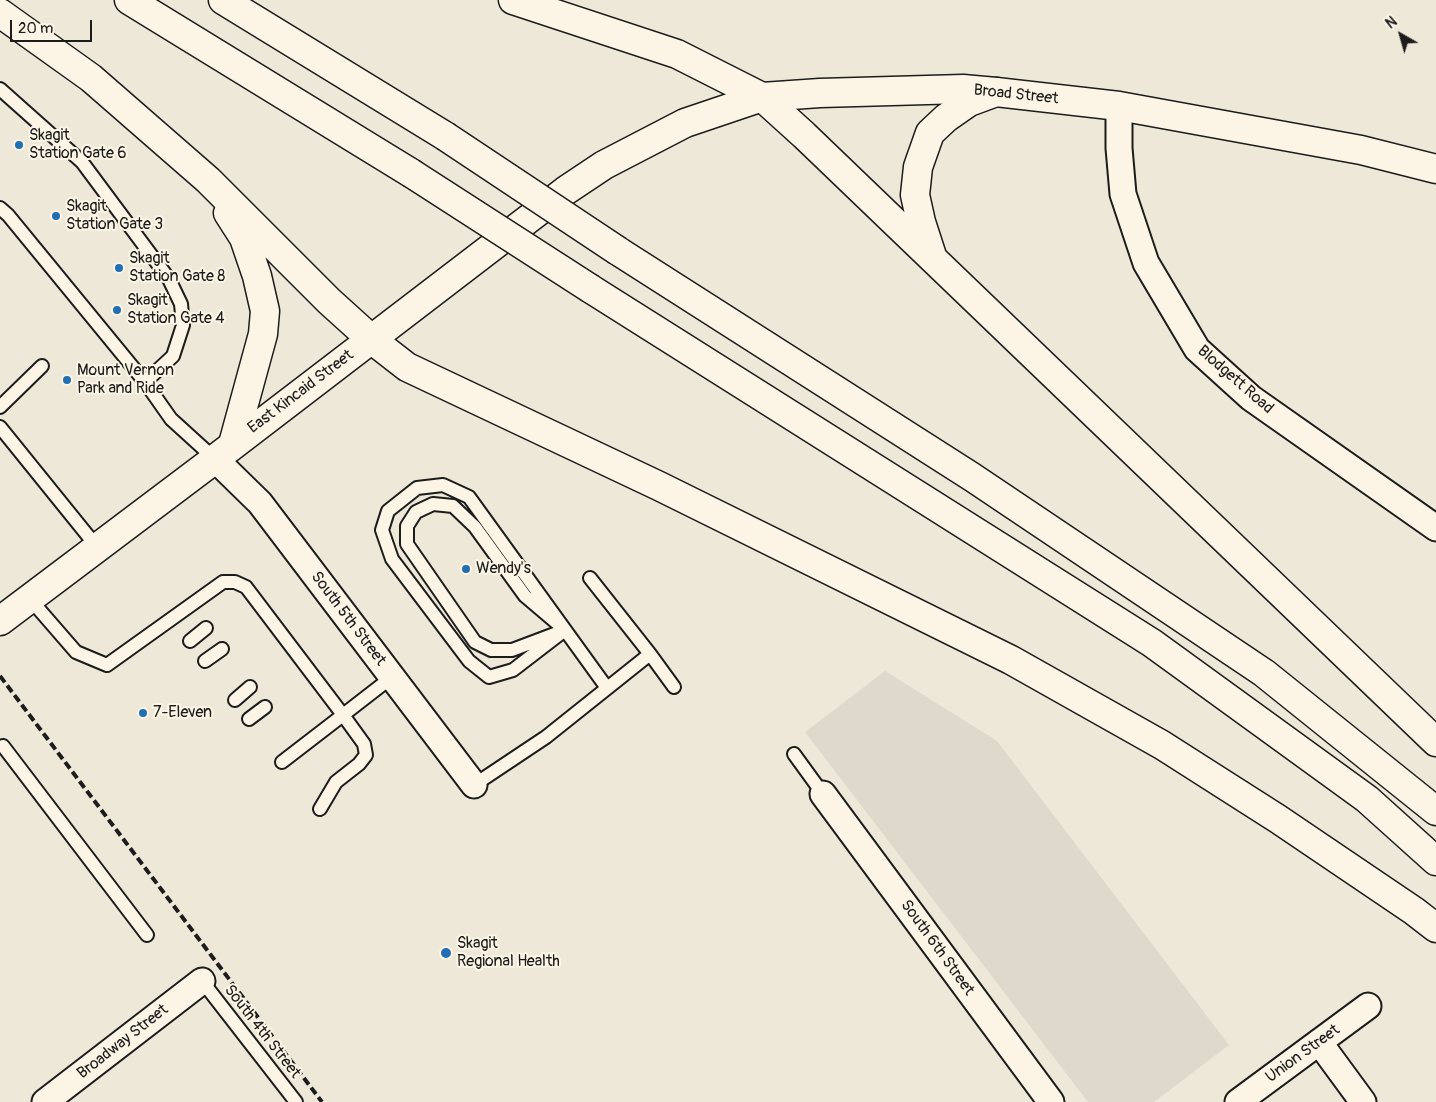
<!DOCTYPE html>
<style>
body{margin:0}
#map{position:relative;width:1436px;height:1102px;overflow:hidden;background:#eee8d9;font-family:Pangolin,sans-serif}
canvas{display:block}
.north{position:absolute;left:1376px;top:10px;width:50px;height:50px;-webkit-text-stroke:4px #fcf5e5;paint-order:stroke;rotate:322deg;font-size:14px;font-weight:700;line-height:20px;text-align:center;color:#1c1c1c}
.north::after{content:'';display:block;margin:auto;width:18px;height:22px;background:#1c1c1c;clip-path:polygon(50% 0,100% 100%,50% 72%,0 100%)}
.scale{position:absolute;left:10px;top:20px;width:82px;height:22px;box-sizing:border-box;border:2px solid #1c1c1c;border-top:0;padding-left:6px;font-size:15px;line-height:18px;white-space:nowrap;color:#1c1c1c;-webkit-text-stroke:4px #fcf5e5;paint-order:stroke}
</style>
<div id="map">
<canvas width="1436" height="1102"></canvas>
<div class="north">N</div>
<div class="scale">20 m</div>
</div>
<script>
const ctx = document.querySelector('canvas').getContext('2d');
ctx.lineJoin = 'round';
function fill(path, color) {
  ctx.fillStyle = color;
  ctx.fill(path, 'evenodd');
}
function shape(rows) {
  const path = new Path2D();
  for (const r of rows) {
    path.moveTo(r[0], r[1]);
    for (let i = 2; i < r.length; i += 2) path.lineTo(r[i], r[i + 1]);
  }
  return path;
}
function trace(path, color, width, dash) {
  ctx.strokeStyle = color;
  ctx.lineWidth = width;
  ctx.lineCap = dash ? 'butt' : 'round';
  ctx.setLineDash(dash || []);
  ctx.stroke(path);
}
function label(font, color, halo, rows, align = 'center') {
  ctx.font = font + ' Pangolin,sans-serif';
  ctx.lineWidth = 4;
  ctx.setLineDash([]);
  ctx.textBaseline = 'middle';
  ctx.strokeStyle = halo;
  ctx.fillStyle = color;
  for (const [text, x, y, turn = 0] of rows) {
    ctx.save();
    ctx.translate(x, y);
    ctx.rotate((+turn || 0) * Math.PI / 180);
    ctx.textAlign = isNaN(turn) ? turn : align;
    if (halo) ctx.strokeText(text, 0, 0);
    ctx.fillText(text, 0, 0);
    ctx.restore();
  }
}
fill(shape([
 [885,671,997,741,1229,1045,1154,1102,1088,1102,805,732]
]), '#ded9cb');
const lane = shape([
 [0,89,82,162,169,279,181,304,183,325,173,356,145,382],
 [0,208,8,215,145,382,171,419,215,459],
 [0,407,42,366],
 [0,427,97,547],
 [433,504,453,506,475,527,525,596,565,630,512,650,491,650,475,642,407,544,407,526,416,512,433,504],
 [30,599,76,652,107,665,223,582,235,582,246,587,343,715,392,677],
 [565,630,513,670,489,677,469,661,392,559,382,530,388,511,417,488,443,485,469,497,607,688],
 [190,641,206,628],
 [650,654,674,687],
 [205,661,222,649],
 [235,700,250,687],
 [249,719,265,707],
 [3,746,147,935],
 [794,754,823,794],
 [282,762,343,715,364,744,366,755,359,764,336,782,320,809],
 [474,785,546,737,650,654,590,578],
 [202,981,296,1102]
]);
const street = shape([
 [1119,106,1119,148,1123,194,1146,263,1197,349,1251,398,1436,528],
 [215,459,260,503,474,785],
 [823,794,1051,1102],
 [1319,1042,1363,1102],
 [45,1102,202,981],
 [1238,1102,1368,1006]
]);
const secondary = shape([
 [762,97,820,93,963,89,996,92,1119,106,1361,150,1436,169]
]);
const primary = shape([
 [0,621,215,459,565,191,604,165,685,123,762,97]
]);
const highway = shape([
 [129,0,411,173],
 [223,0,445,136],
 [513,0,677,54,762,97,804,135,1436,742],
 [0,13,91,78,208,180,329,301,371,339,407,367,659,486,1011,660,1162,745,1278,819,1414,911,1436,928],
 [228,213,244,238,257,276,265,311,263,334,233,444],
 [618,251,972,477,1264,673,1436,811],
 [932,256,921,222,915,195,918,167,930,133,946,118,969,102,996,92],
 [591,289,1152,643,1367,799,1436,861]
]);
trace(lane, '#1c1c1c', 16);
trace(street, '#1c1c1c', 29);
trace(secondary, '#1c1c1c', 31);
trace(primary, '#1c1c1c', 31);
trace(highway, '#1c1c1c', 31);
trace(lane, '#fcf5e5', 12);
trace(street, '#fcf5e5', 25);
trace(secondary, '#fcf5e5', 28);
trace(primary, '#fcf5e5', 28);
trace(highway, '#fcf5e5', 28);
trace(shape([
 [0,676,322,1102]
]), '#1c1c1c', 4, [8, 4]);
const highwayBridge = shape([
 [445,136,618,251],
 [411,173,591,289]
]);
trace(highwayBridge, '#1c1c1c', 31, []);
trace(highwayBridge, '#fcf5e5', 28);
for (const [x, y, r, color] of [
 [19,145,5,"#1f6fb2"],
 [56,216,5,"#1f6fb2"],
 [119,268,5,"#1f6fb2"],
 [117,310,5,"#1f6fb2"],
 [67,380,5,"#1f6fb2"],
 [466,569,5,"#1f6fb2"],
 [143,713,5,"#1f6fb2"],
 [446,953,6,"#1f6fb2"]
]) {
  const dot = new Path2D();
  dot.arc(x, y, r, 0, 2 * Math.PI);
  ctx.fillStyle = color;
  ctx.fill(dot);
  trace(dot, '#fcf5e5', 2);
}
label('16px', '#1c1c1c', '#fcf5e5', [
 ["Broad Street",1016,95,6],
 ["Blodgett Road",1235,380,41],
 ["East Kincaid Street",301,392,-37],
 ["South 5th Street",348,619,53],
 ["South 6th Street",937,948,54],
 ["South 4th Street",262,1032,52],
 ["Broadway Street",123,1042,-38],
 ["Union Street",1303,1054,-36]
]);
label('16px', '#1c1c1c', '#fcf5e5', [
 ["Skagit",29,136],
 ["Station Gate 6",29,154],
 ["Skagit",66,207],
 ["Station Gate 3",66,225],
 ["Skagit",129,259],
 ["Station Gate 8",129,277],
 ["Skagit",127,301],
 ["Station Gate 4",127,319],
 ["Mount Vernon",77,371],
 ["Park and Ride",77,389],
 ["Wendy's",476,569],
 ["7-Eleven",153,713],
 ["Skagit",457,944],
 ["Regional Health",457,962]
], 'left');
</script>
